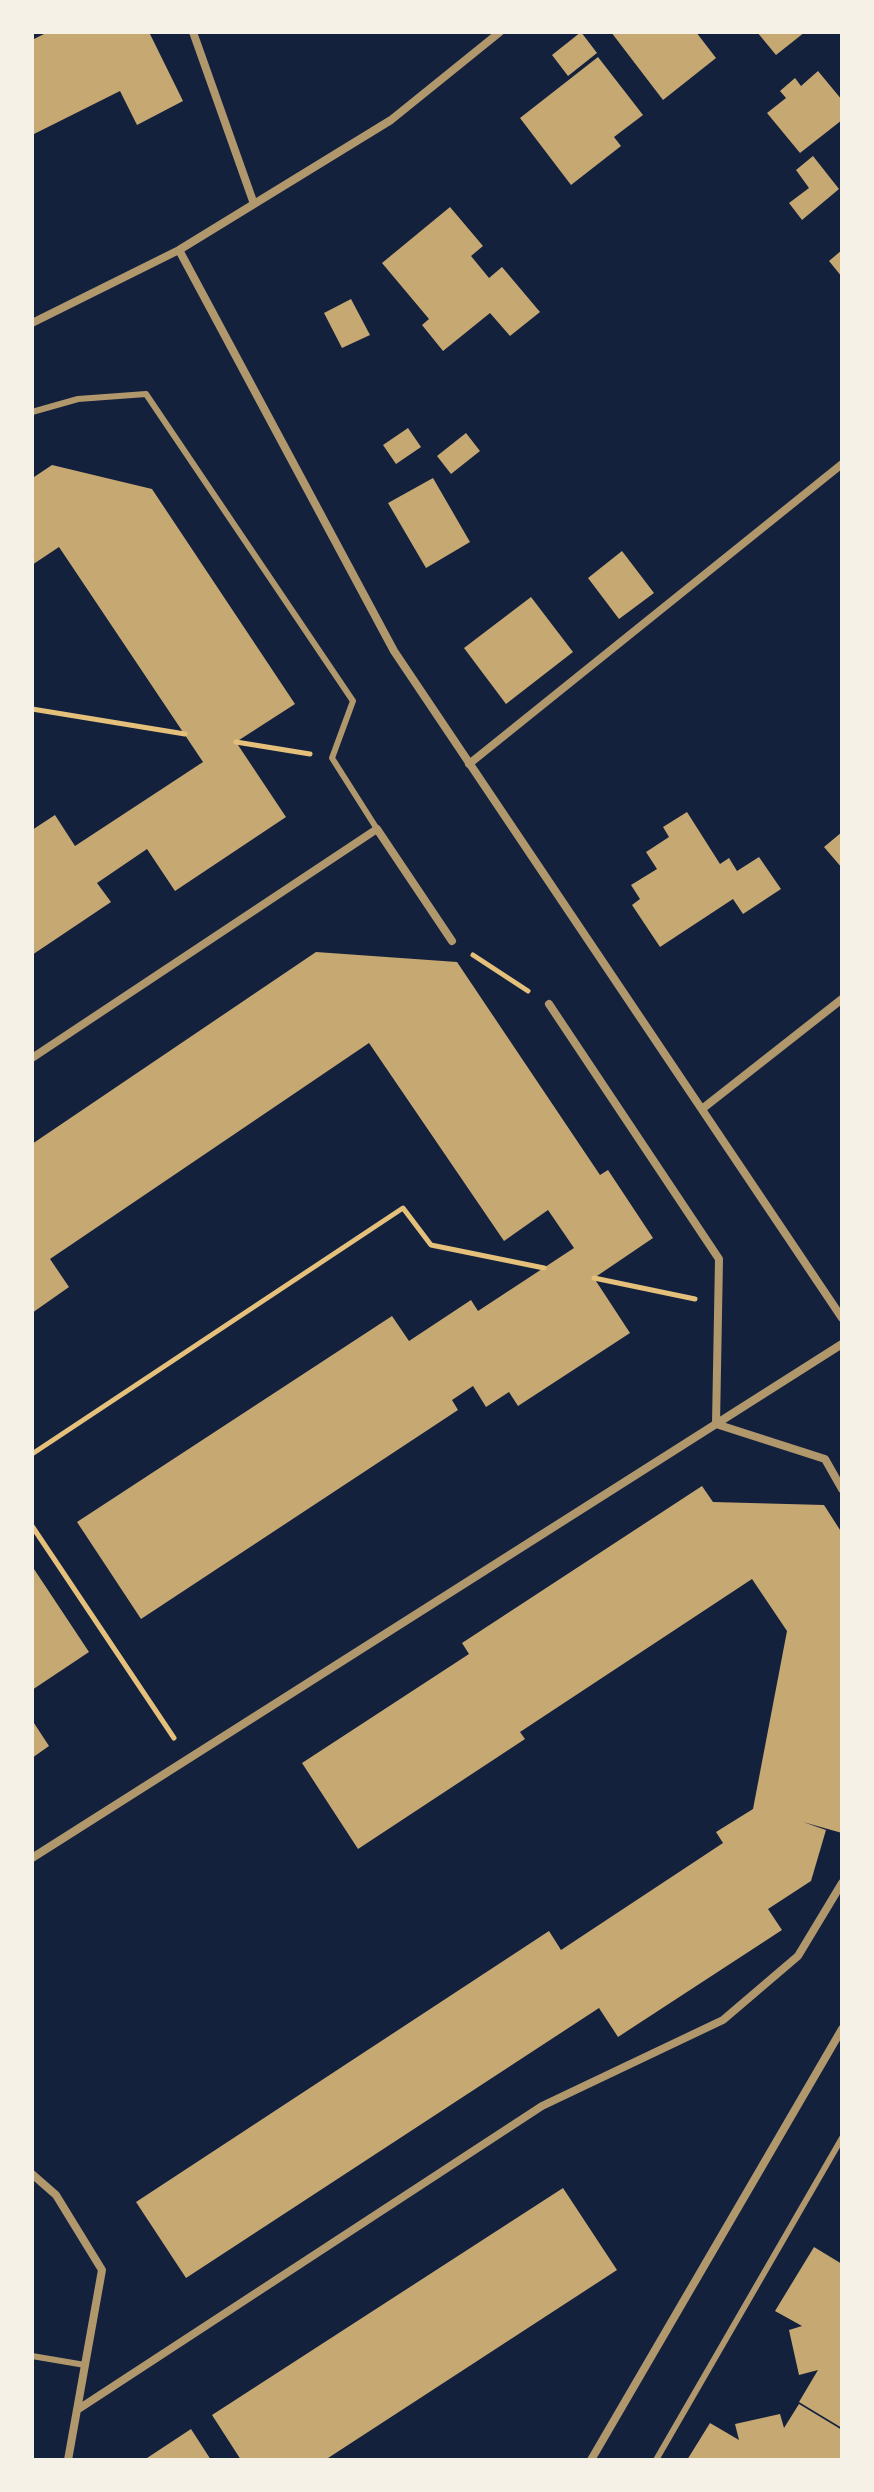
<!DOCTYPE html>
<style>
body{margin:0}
#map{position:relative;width:874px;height:2492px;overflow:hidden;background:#14213d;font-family:"Roboto Condensed",sans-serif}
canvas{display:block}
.frame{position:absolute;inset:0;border:34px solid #f6f1e7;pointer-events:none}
</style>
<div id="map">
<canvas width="874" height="2492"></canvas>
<div class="frame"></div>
</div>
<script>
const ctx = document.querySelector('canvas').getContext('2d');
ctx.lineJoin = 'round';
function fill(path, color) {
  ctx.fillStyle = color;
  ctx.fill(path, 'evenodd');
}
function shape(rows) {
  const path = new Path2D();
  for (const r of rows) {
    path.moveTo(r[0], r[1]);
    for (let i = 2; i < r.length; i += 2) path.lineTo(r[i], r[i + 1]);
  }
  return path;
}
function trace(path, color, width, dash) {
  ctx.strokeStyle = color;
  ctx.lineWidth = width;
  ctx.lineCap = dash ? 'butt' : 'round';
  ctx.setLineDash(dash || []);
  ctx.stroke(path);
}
fill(shape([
 [48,32,149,32,183,101,137,125,120,91,32,135,32,40],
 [581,32,597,53,568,76,552,55],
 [611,32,696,32,716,58,663,100],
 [757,32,805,32,776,55],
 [598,57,643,115,614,137,621,146,571,185,520,118],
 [818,71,842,100,842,120,800,153,767,113,786,98,780,91,795,78,801,86],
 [813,156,839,189,802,220,789,203,809,188,796,170],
 [450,207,483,246,471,256,489,278,502,267,540,312,510,336,490,313,443,351,422,325,429,319,382,263],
 [842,250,842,277,829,261],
 [351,299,370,335,342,348,324,313],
 [408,428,421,447,396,464,383,445],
 [466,433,480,451,451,474,437,456],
 [52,465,152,489,295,704,236,742,286,817,175,891,147,849,97,883,111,902,32,955,32,830,55,815,75,846,203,762,59,547,32,565,32,474,34,477],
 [433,478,470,542,426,568,388,503],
 [622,551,654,593,619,619,588,578],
 [531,597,573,652,506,704,464,648],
 [687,812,720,864,729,858,737,871,759,857,781,889,743,914,733,899,660,947,632,905,640,899,631,885,657,869,646,852,669,837,663,827],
 [842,832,842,868,824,847],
 [316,952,457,962,600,1175,608,1170,653,1238,594,1278,630,1333,518,1406,509,1392,486,1407,473,1386,452,1400,458,1410,141,1619,77,1522,392,1316,409,1341,471,1300,478,1311,574,1248,548,1210,504,1241,369,1043,50,1259,69,1287,32,1313,32,1144],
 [702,1486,713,1502,824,1505,842,1533,842,1833,803,1822,826,1830,811,1881,768,1909,782,1930,618,2037,599,2008,186,2278,136,2202,549,1931,561,1950,723,1843,716,1832,753,1809,787,1631,752,1579,520,1732,525,1739,358,1849,302,1763,469,1654,462,1643],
 [32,1566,89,1652,32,1690],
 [32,1720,49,1746,32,1758],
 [563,2188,617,2270,325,2460,241,2460,212,2415],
 [814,2247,842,2264,842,2428,799,2402,818,2370,799,2375,789,2330,802,2326,775,2311],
 [799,2404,842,2430,842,2460,687,2460,710,2423,739,2440,735,2424,780,2414,784,2428],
 [191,2429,211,2460,144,2460]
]), '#c6a872');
trace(shape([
 [32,709,185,734],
 [236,742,310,754],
 [473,955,528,991],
 [594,1278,695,1299],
 [32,1454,403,1208,431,1245,544,1268],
 [32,1526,174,1738]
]), '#e5c07b', 5);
trace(shape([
 [32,412,78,399,146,394,353,701,332,758,377,829],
 [32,2356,85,2365],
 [656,2460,842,2138]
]), '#b1986c', 6);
trace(shape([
 [193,32,254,204],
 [179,250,394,651,842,1318],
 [32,323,179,250,391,120,500,32],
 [469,764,842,464],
 [549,1004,719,1259,716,1424],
 [32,1058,377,829,452,941],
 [702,1109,842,999],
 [716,1424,842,1344],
 [32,1858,716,1424,825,1459,842,1489],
 [32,2174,56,2195,102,2270,68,2460],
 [77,2410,542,2106,723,2020,798,1956,842,1883],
 [591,2460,842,2029]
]), '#b1986c', 8);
</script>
